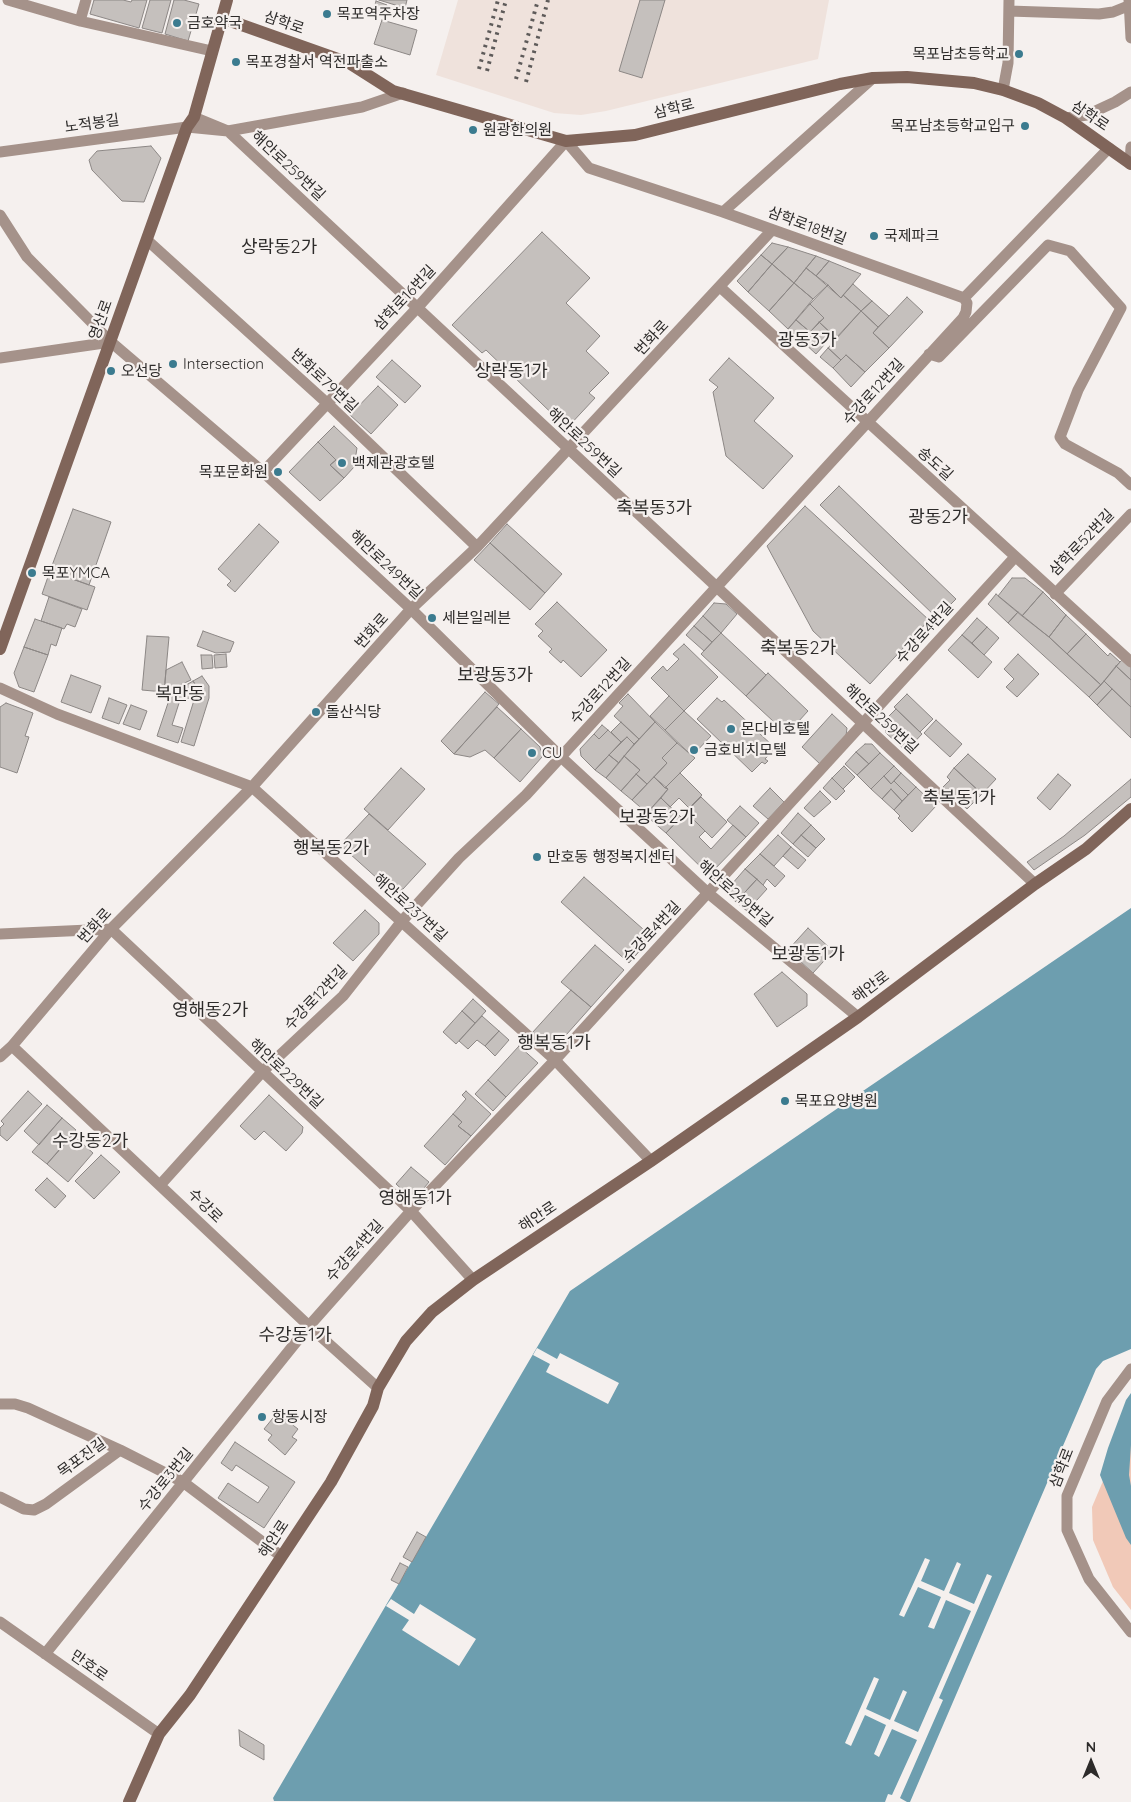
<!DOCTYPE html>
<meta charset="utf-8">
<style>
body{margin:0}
#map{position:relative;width:1131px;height:1802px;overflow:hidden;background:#f5f0ee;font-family:Quicksand,sans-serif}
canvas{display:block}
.north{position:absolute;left:1066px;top:1737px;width:50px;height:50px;-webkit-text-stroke:4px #f5f0ee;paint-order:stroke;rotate:0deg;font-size:14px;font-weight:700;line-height:20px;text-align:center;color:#2d2b2a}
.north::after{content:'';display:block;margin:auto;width:18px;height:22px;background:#2d2b2a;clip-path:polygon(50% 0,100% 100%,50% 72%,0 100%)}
</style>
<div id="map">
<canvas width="1131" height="1802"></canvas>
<div class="north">N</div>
</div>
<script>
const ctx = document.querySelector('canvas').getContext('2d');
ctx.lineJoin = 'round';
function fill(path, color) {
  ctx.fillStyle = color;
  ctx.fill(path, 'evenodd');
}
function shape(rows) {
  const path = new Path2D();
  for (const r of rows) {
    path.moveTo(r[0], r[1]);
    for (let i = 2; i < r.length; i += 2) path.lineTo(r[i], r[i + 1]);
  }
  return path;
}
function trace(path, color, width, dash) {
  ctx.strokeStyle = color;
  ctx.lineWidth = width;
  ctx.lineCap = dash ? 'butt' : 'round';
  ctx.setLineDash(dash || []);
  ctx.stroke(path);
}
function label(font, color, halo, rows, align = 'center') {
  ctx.font = font + ' Quicksand,"Noto Sans KR",sans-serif';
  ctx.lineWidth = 4.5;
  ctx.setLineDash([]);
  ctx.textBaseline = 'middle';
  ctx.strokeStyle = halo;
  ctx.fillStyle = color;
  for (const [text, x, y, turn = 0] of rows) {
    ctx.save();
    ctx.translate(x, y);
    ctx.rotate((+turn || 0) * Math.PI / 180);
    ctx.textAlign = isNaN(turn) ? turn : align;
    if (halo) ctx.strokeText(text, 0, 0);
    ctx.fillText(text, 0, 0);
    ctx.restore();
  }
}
fill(shape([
 [458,0,829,0,818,59,606,111,581,115,554,113,436,75]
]), '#efe2dc');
fill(shape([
 [1131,1415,1131,1610,1113,1587,1093,1540,1092,1507]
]), '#f1c9b8');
fill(shape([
 [1131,908,1131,1349,1103,1361,1096,1369,910,1802,274,1801,273,1798,570,1291],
 [1131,1393,1131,1445,1129,1475,1131,1486,1131,1545,1126,1538,1100,1475,1108,1448,1126,1400]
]), '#6d9eaf');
fill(shape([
 [537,1348,557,1359,560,1353,619,1383,608,1404,546,1372,550,1364,533,1355],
 [925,1558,930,1560,921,1581,944,1591,957,1562,961,1564,949,1593,974,1604,987,1574,992,1576,939,1698,943,1700,900,1798,907,1802,885,1802,888,1794,892,1795,917,1740,892,1729,879,1757,874,1754,886,1725,865,1715,851,1746,845,1743,874,1677,879,1679,866,1709,890,1720,903,1690,907,1692,894,1721,918,1732,971,1611,946,1600,934,1629,928,1627,941,1597,918,1587,904,1617,899,1615],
 [391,1599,414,1614,420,1604,476,1639,459,1666,402,1630,409,1620,386,1606]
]), '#f5f0ee');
const building = shape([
 [94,0,123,0,131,2,132,0,147,0,139,28,90,14,94,0],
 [150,0,171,0,162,33,142,28,150,0],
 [174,0,184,0,199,4,188,41,165,34,174,0],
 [379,0,407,0,405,8,379,0],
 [640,0,665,0,642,78,619,71,640,0],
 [376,1,387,5,383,16,373,13,376,1],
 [382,20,417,30,410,55,374,44,382,20],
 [151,146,161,158,144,202,122,201,92,170,89,160,97,151,151,146],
 [542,232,590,278,566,303,600,336,586,351,609,373,589,393,595,398,567,428,486,350,482,353,452,325,542,232],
 [772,243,788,247,772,264,761,255,772,243],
 [788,247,816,256,794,283,772,264,788,247],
 [761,255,772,264,748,292,737,281,761,255],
 [816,256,829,261,816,276,806,268,816,256],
 [829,261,861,274,841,298,816,276,829,261],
 [772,264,794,283,769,311,748,292,772,264],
 [806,268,828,285,813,299,794,283,806,268],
 [794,283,813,299,788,329,769,311,794,283],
 [853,284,872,301,861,311,843,295,853,284],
 [828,285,841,298,843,295,861,311,836,338,819,322,824,318,810,304,828,285],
 [907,297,923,312,889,348,873,333,907,297],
 [872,301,889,316,878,327,861,311,872,301],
 [810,304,824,318,810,332,796,320,810,304],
 [861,311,878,327,873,333,889,348,865,372,846,355,841,360,828,348,861,311],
 [796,320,810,332,802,341,788,329,796,320],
 [819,322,833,335,816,354,802,341,819,322],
 [828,348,841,360,833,368,820,357,828,348],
 [846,355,865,372,851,387,833,368,846,355],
 [729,358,774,398,754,421,793,456,763,489,726,456,713,392,718,387,709,380,729,358],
 [392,360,421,386,405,403,376,377,392,360],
 [378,386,398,405,371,434,350,415,378,386],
 [334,426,357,448,354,467,344,478,330,465,336,460,318,442,334,426],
 [318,442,336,460,330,465,344,478,320,501,289,472,318,442],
 [839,486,956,599,937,618,820,505,839,486],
 [805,506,929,620,870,684,813,631,767,546,805,506],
 [73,509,111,522,89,585,50,571,73,509],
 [259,524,279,542,235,592,227,585,231,581,218,569,259,524],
 [507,524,562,574,545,593,490,543,507,524],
 [490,543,545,593,530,610,474,560,490,543],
 [50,571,95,587,87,610,42,594,50,571],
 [1012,578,1025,578,1043,592,1022,616,998,596,1012,578],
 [1043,592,1066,615,1049,637,1022,616,1043,592],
 [996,594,1018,612,1008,623,988,604,996,594],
 [49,597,82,609,75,627,67,624,64,629,41,621,49,597],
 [557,602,607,650,581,677,563,660,561,663,549,652,552,649,538,636,543,631,535,624,557,602],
 [714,603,726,604,737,614,721,633,703,616,714,603],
 [1018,612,1049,637,1101,685,1089,697,1008,623,1018,612],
 [1066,615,1086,634,1067,654,1049,637,1066,615],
 [703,616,721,633,712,642,694,626,703,616],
 [977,618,987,627,972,643,962,635,977,618],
 [35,619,62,628,56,646,51,644,48,655,24,647,35,619],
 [694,626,712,642,704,651,686,635,694,626],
 [987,627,999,638,984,655,972,643,987,627],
 [203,631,234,642,230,652,216,653,197,646,203,631],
 [721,633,766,675,746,696,701,654,721,633],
 [1086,634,1108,656,1110,653,1120,662,1101,685,1067,654,1086,634],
 [962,635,992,662,978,678,948,650,962,635],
 [147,636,169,637,164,692,142,690,147,636],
 [684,644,718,677,684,711,651,678,663,666,667,671,679,659,673,654,684,644],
 [24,647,48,655,34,692,19,687,14,673,24,647],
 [226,654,227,667,215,668,214,655,226,654],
 [1018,654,1039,674,1017,697,1006,687,1014,679,1004,669,1018,654],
 [201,655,212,655,213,668,202,669,201,655],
 [1124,658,1131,664,1131,680,1116,666,1124,658],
 [182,662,191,680,169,690,165,683,166,670,182,662],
 [1116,666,1131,680,1131,707,1104,681,1116,666],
 [768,673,808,711,787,734,746,696,768,673],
 [71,675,101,686,91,713,61,702,71,675],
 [202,676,209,686,209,698,194,746,181,742,195,697,200,692,193,681,202,676],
 [193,681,200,692,195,697,180,700,172,725,183,728,178,743,157,736,171,694,193,681],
 [1104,681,1112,689,1097,705,1089,697,1104,681],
 [1112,689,1131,707,1131,738,1097,705,1112,689],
 [485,692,499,704,454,754,441,741,485,692],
 [628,694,655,722,639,739,614,716,623,706,619,703,628,694],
 [907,694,933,719,920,732,894,707,907,694],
 [669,696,684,711,665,730,650,716,669,696],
 [109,698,127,705,119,724,102,718,109,698],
 [717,698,722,702,724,700,775,748,765,759,768,761,765,764,762,762,752,772,697,719,717,698],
 [6,703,33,713,25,736,29,737,17,773,0,767,0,707,6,703],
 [131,705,147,711,140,730,123,724,131,705],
 [497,707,521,729,494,758,485,750,470,757,454,754,497,707],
 [896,709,922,734,906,751,886,733,885,720,896,709],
 [684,711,711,736,692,756,665,730,684,711],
 [832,714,847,728,846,736,820,764,802,747,832,714],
 [936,720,962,744,950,757,924,733,936,720],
 [621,722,639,739,634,744,627,737,621,742,611,732,621,722],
 [655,722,677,743,662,758,667,763,647,784,636,774,640,770,624,756,655,722],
 [602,725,608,730,599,739,594,734,602,725],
 [521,729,540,747,542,757,520,782,494,758,521,729],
 [608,730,621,742,595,770,581,756,580,749,594,734,599,739,608,730],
 [627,737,634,744,619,763,609,755,627,737],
 [677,743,695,758,665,788,654,777,667,763,662,758,677,743],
 [865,744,872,744,880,753,869,764,856,752,865,744],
 [856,752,869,764,857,775,845,764,856,752],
 [880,753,894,766,871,789,857,775,880,753],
 [968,754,996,779,982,794,954,768,968,754],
 [609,755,619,763,606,778,595,770,609,755],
 [624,756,640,770,621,791,606,778,624,756],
 [844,766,855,777,843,789,832,778,844,766],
 [894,766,901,773,891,784,884,776,894,766],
 [401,768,425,789,388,830,364,809,401,768],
 [954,768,982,794,967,809,943,787,950,780,947,777,954,768],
 [680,773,702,795,689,808,679,798,670,807,661,798,668,789,665,788,680,773],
 [901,773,916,787,908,795,894,781,901,773],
 [636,774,647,784,632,800,621,791,636,774],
 [1058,774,1071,785,1050,810,1037,798,1058,774],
 [884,776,891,784,894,781,908,795,902,801,891,789,882,799,871,789,884,776],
 [654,777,668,789,647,813,632,800,654,777],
 [832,778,845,791,836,800,823,788,832,778],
 [1131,779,1131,797,1085,835,1034,870,1027,862,1064,836,1131,779],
 [916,787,936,806,912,832,898,818,900,816,894,810,916,787],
 [770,788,784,802,768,819,753,806,770,788],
 [891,789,902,801,894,810,882,799,891,789],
 [820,791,831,802,814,817,804,808,820,791],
 [701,797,727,822,712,838,686,812,701,797],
 [661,798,681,817,666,833,645,815,661,798],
 [740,806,759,823,746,837,727,820,740,806],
 [686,812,705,831,699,837,711,849,733,825,746,837,709,875,666,833,686,812],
 [798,813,811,825,793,844,781,833,798,813],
 [369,814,426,864,403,889,398,891,388,888,340,845,369,814],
 [811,825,825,839,816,848,801,835,811,825],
 [778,835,791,847,774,866,760,854,778,835],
 [801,835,816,848,808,857,793,844,801,835],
 [791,847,806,860,798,869,783,856,791,847],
 [760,854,785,876,775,887,767,879,763,885,745,869,760,854],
 [745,869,757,879,736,902,725,892,745,869],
 [584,877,652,937,629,963,561,902,584,877],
 [757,879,767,889,747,911,736,902,757,879],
 [365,910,379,923,379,934,353,961,333,943,365,910],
 [808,928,833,951,813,973,788,950,808,928],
 [595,945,624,970,591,1007,561,982,595,945],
 [782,972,807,994,807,1006,777,1027,754,994,782,972],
 [571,990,591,1007,558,1044,543,1043,532,1033,571,990],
 [473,999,486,1011,475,1023,462,1011,473,999],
 [462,1011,475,1023,456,1044,443,1032,462,1011],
 [482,1016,499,1031,485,1046,477,1040,468,1049,459,1041,482,1016],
 [499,1031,509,1040,495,1056,485,1046,499,1031],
 [519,1046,538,1063,506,1097,488,1080,519,1046],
 [488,1080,506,1097,493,1111,475,1094,488,1080],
 [28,1091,42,1104,7,1141,0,1135,0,1128,4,1124,1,1121,28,1091],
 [466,1091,491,1114,471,1136,458,1126,462,1122,453,1114,466,1099,462,1095,466,1091],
 [269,1095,303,1127,302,1133,286,1151,264,1131,255,1140,240,1126,269,1095],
 [47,1105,62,1118,39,1145,24,1131,47,1105],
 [453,1114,462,1122,458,1126,471,1136,445,1165,424,1146,453,1114],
 [62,1118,76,1130,47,1164,32,1152,62,1118],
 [73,1135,93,1153,68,1182,47,1164,73,1135],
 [101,1155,120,1172,94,1199,75,1181,101,1155],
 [411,1167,429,1182,419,1194,407,1194,396,1184,411,1167],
 [47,1178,66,1196,55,1208,35,1190,47,1178],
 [277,1413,298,1429,292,1437,297,1440,285,1455,268,1440,272,1435,264,1429,277,1413],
 [235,1442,295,1482,264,1528,218,1498,228,1483,258,1503,269,1487,236,1465,232,1471,221,1463,235,1442],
 [417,1532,426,1537,412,1562,403,1557,417,1532],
 [400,1563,408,1567,399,1584,391,1580,400,1563],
 [239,1730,264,1745,264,1760,240,1746,239,1730]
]);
fill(building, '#c5c0bd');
trace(building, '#8c8785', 1);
trace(shape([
 [8,0,80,21,212,51],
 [1129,0,1131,38],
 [1009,11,1099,14,1113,12,1128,6],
 [80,21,86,0],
 [1003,90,1008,63,1009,0],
 [194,117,228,131,1035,884],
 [1066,118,1087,115,1115,102,1131,92],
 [0,152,187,127,228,131,362,107,403,93],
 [1130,164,1131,147],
 [723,212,873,78],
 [0,215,27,257,111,342,263,472,411,609,561,757,708,893,858,1017],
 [147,240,328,404,477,547],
 [720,287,1131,662],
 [964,298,1109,148],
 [929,354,939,357,1048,245,1070,251,1121,308,1078,390,1060,437,1065,444,1118,473,1131,485],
 [0,358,111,342],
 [263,472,418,307,566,141,589,168,723,212,964,298],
 [1055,594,1131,514],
 [0,688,57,714,252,787,555,1060,651,1161],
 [0,934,111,929,411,1211,473,1280],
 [12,1046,309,1326,378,1388],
 [0,1057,12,1046,111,929,252,787,411,609,477,547,772,230],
 [161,1184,262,1072,343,996,402,921,459,858,526,795,963,318,966,312,967,303,964,298],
 [1131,1369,1107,1401,1067,1496,1067,1530,1089,1579,1131,1632],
 [0,1404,15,1404,28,1408,120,1450],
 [0,1497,24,1509,34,1510,46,1504,120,1450,183,1482,281,1556],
 [0,1622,159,1734],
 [45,1654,309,1326,411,1211,555,1060,1015,557]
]), '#a5928a', 11);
trace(shape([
 [222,18,349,63,393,91,566,141,635,135,840,84,873,78,907,77,974,83,1003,90,1038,103,1066,118,1131,164],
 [0,649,187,127,194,117,227,0],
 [129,1802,159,1734,190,1695,331,1482,373,1406,378,1388,406,1341,432,1312,473,1280,651,1161,858,1017,1035,884,1086,849,1131,809]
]), '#80655a', 12);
trace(shape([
 [479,69,498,0],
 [487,71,506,0],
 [516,79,538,0],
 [526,82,548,0]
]), '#5e5b5a', 4, [2.5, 5]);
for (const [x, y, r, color] of [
 [327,14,5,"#3b7b8f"],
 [177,23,5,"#3b7b8f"],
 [1019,54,5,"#3b7b8f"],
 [236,62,5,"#3b7b8f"],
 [1025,126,5,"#3b7b8f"],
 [473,130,5,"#3b7b8f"],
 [874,236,5,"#3b7b8f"],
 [173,364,5,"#3b7b8f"],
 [111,371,5,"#3b7b8f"],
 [342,463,5,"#3b7b8f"],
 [278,472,5,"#3b7b8f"],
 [32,573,5,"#3b7b8f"],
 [432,618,5,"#3b7b8f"],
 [316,712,5,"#3b7b8f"],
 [731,729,5,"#3b7b8f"],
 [694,750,5,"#3b7b8f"],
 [532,753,5,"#3b7b8f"],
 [537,857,5,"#3b7b8f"],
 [785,1101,5,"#3b7b8f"],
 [262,1417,5,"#3b7b8f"]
]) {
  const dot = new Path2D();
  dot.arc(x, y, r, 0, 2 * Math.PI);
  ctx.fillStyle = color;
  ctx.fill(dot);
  trace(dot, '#f5f0ee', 2);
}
label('15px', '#2d2b2a', '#f5f0ee', [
 ["목포역주차장",337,14],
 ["금호약국",187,23],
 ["목포남초등학교",1009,54,"right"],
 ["목포경찰서 역전파출소",246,62],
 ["목포남초등학교입구",1015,126,"right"],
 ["원광한의원",483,130],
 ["국제파크",884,236],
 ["Intersection",183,364],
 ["오선당",121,371],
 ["백제관광호텔",352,463],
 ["목포문화원",268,472,"right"],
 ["목포YMCA",42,573],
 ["세븐일레븐",442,618],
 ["돌산식당",326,712],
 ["몬다비호텔",741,729],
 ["금호비치모텔",704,750],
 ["CU",542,753],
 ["만호동 행정복지센터",547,857],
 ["목포요양병원",795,1101],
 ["항동시장",272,1417]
], 'left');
label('15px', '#2d2b2a', '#f5f0ee', [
 ["삼학로",284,23,19],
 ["삼학로",674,109,-14],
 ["삼학로",1090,116,34],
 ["노적봉길",92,124,-8],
 ["해안로259번길",288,166,43],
 ["삼학로18번길",807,226,20],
 ["삼학로16번길",405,298,-47],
 ["영산로",101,320,-70],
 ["번화로",652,338,-47],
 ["번화로79번길",324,381,43],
 ["수강로12번길",874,392,-48],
 ["해안로259번길",584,443,43],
 ["송도길",935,464,42],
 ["삼학로52번길",1082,543,-46],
 ["해안로249번길",386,565,43],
 ["번화로",372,631,-48],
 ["수강로4번길",925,633,-48],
 ["수강로12번길",601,691,-48],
 ["해안로259번길",881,719,43],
 ["해안로249번길",735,894,41],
 ["해안로237번길",410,908,42],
 ["번화로",95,926,-48],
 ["수강로4번길",652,932,-47],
 ["해안로",871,987,-37],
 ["수강로12번길",316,998,-46],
 ["해안로229번길",286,1074,43],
 ["수강로",205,1206,44],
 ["해안로",538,1217,-34],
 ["수강로4번길",355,1251,-48],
 ["목포진길",82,1458,-36],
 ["삼학로",1062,1468,-69],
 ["수강로3번길",166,1480,-51],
 ["해안로",274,1539,-56],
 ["만호로",89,1666,35]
]);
label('18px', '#2d2b2a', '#f5f0ee', [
 ["상락동2가",279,248],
 ["광동3가",807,341],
 ["상락동1가",511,372],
 ["축복동3가",654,509],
 ["광동2가",938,518],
 ["축복동2가",798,649],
 ["보광동3가",495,676],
 ["복만동",180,695],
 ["축복동1가",959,799],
 ["보광동2가",657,818],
 ["행복동2가",331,849],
 ["보광동1가",808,955],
 ["영해동2가",210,1011],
 ["행복동1가",554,1044],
 ["수강동2가",90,1142],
 ["영해동1가",415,1199],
 ["수강동1가",295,1336]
]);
</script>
